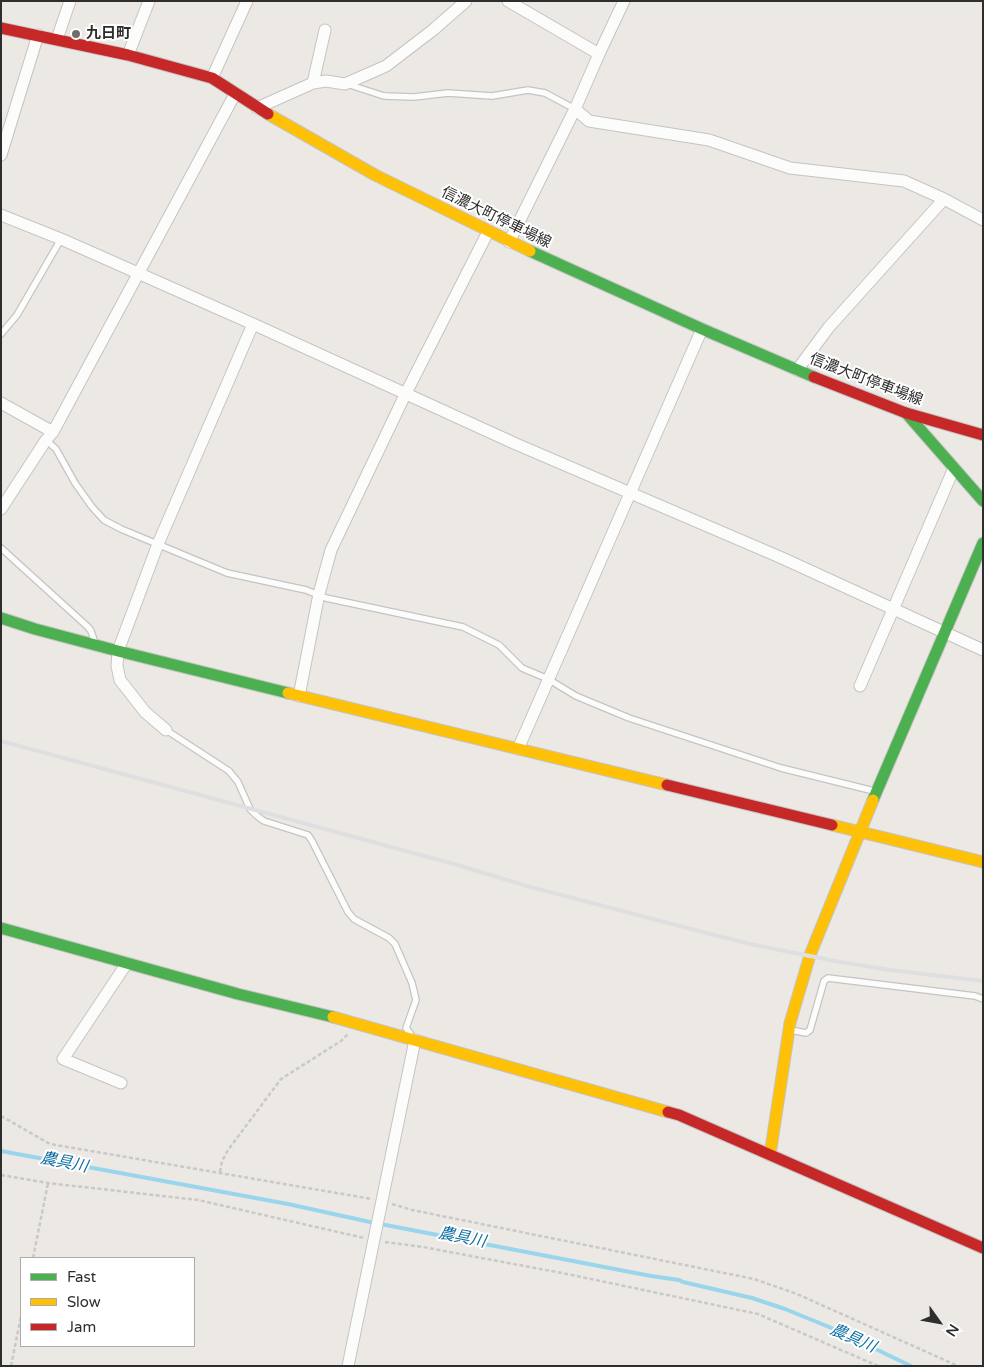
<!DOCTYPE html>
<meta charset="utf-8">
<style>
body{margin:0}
#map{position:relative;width:984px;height:1367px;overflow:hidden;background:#ece8e4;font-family:"Varela Round",sans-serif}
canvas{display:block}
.frame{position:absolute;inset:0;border:2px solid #2e2e2e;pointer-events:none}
.legend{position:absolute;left:20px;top:1257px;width:175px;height:90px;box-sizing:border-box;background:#fff;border:1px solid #ababab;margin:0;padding:6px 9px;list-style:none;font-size:15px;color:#2e2e2e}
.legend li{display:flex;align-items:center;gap:10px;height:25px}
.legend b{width:25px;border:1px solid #ababab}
.north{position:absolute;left:914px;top:1297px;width:50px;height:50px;-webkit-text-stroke:4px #fff;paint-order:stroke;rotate:122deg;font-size:14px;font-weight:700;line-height:20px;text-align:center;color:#2e2e2e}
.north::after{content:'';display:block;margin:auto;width:18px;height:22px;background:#2e2e2e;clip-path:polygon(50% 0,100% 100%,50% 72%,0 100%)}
</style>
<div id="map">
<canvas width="984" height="1367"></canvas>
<div class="frame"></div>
<ul class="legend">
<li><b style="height:6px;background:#4caf50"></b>Fast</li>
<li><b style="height:6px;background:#ffc107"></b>Slow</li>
<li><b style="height:6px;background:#c62828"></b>Jam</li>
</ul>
<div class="north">N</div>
</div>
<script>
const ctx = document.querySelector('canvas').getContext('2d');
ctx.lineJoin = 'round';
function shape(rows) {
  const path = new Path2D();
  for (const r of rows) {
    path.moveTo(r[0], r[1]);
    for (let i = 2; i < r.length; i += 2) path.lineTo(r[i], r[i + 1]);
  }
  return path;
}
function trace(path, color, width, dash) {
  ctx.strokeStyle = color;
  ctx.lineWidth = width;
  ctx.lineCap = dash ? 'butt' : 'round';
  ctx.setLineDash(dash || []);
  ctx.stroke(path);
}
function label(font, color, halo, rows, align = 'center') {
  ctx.font = font + ' "Varela Round","Noto Sans JP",sans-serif';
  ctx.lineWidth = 4;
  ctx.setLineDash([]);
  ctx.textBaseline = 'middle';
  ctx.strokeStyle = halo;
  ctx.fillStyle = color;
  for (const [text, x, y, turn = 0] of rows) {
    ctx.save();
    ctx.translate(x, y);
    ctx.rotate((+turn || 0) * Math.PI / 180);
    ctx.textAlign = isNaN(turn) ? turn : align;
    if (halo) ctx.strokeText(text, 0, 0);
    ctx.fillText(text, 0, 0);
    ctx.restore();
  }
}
trace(shape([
 [1,1151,288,1204,370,1222,651,1276,679,1280,683,1282,752,1298,785,1309,834,1329,911,1366]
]), '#99d6ec', 4);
const lane = shape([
 [347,84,384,96,414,97,448,93,492,96,528,90,545,93,575,109],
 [1,334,17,315,61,239],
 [46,440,56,449,75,483,92,507,104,520,121,529,227,573,306,590,326,598,463,627,499,645,522,668,548,679,576,696,629,718,781,768,874,791],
 [1,548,88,627,91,631,95,643],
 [166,730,229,771,238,782,250,809,257,816,264,821,308,835,312,841,348,912,354,919,389,938,395,944,412,983,416,1000,406,1028,410,1033],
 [791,1030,806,1033,810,1030,824,981,828,978,975,996,983,999]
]);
const street = shape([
 [508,1,599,54],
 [57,39,70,1],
 [128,55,149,1],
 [212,78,247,1],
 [313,83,325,30],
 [257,108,313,83,326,81,345,84,386,66,433,30,466,1],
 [575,109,589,121,709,140,790,168,904,181,944,199,983,220],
 [1,155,38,35],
 [1,215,61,239,253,324,516,444,782,558,983,650],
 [509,242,575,109,599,54,624,1],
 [797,370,829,327,944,199],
 [1,403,53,432],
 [1,509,46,440,53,432,235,94],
 [860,686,954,468],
 [299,696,319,594,331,550,405,395,488,232],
 [166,730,145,712,120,680,117,666,118,651,158,544,253,324],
 [518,749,702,329],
 [121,1083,63,1059,127,963],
 [348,1366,415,1040]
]);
const fast = shape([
 [530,251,702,329,814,377],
 [906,413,983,501],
 [1,618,35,629,118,651,288,693],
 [873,800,983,543],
 [1,928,238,994,333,1017]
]);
const slow = shape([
 [268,114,375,175,530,251],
 [288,693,667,785],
 [832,825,983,862],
 [333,1017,668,1112],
 [770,1155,790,1023,810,955,873,800]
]);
const jam = shape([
 [1,28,128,55,212,78,268,114],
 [814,377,906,413,983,435],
 [667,785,832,825],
 [668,1112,679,1115,983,1248]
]);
trace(lane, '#c5c4c5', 8);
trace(street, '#c5c4c5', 13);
trace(fast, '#c5c4c5', 13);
trace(slow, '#c5c4c5', 13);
trace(jam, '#c5c4c5', 13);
trace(shape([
 [1,1116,50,1144,372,1199],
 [220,1172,222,1161,228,1150,281,1079,341,1041,348,1034],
 [1,1175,48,1183,198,1200,364,1238],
 [392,1204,412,1210,754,1279,797,1294,958,1366],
 [385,1242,423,1247,567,1274,758,1314,878,1366],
 [33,1258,48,1183],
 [11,1366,21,1316]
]), '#c9c9c8', 2.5, [4, 2.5]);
trace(lane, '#fcfcfb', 5.5);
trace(street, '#fcfcfb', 11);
trace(fast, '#4caf50', 11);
trace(slow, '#ffc107', 11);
trace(jam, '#c62828', 11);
trace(shape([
 [1,741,454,864,527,886,695,930,750,944,835,961,890,970,983,981]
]), '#dfdfe1', 4);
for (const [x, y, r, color] of [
 [76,34,5,"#706f6e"]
]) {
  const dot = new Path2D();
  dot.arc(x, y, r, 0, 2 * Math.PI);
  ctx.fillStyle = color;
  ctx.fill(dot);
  trace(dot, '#fff', 2);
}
label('bold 15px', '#2e2e2e', '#fff', [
 ["九日町",86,34]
], 'left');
label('15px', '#2e2e2e', '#fff', [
 ["信濃大町停車場線",496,218,26],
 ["信濃大町停車場線",866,380,21]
]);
label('italic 16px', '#0d6fa3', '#fff', [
 ["農具川",64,1163,11],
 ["農具川",462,1238,11],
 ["農具川",853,1339,24]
]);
</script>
